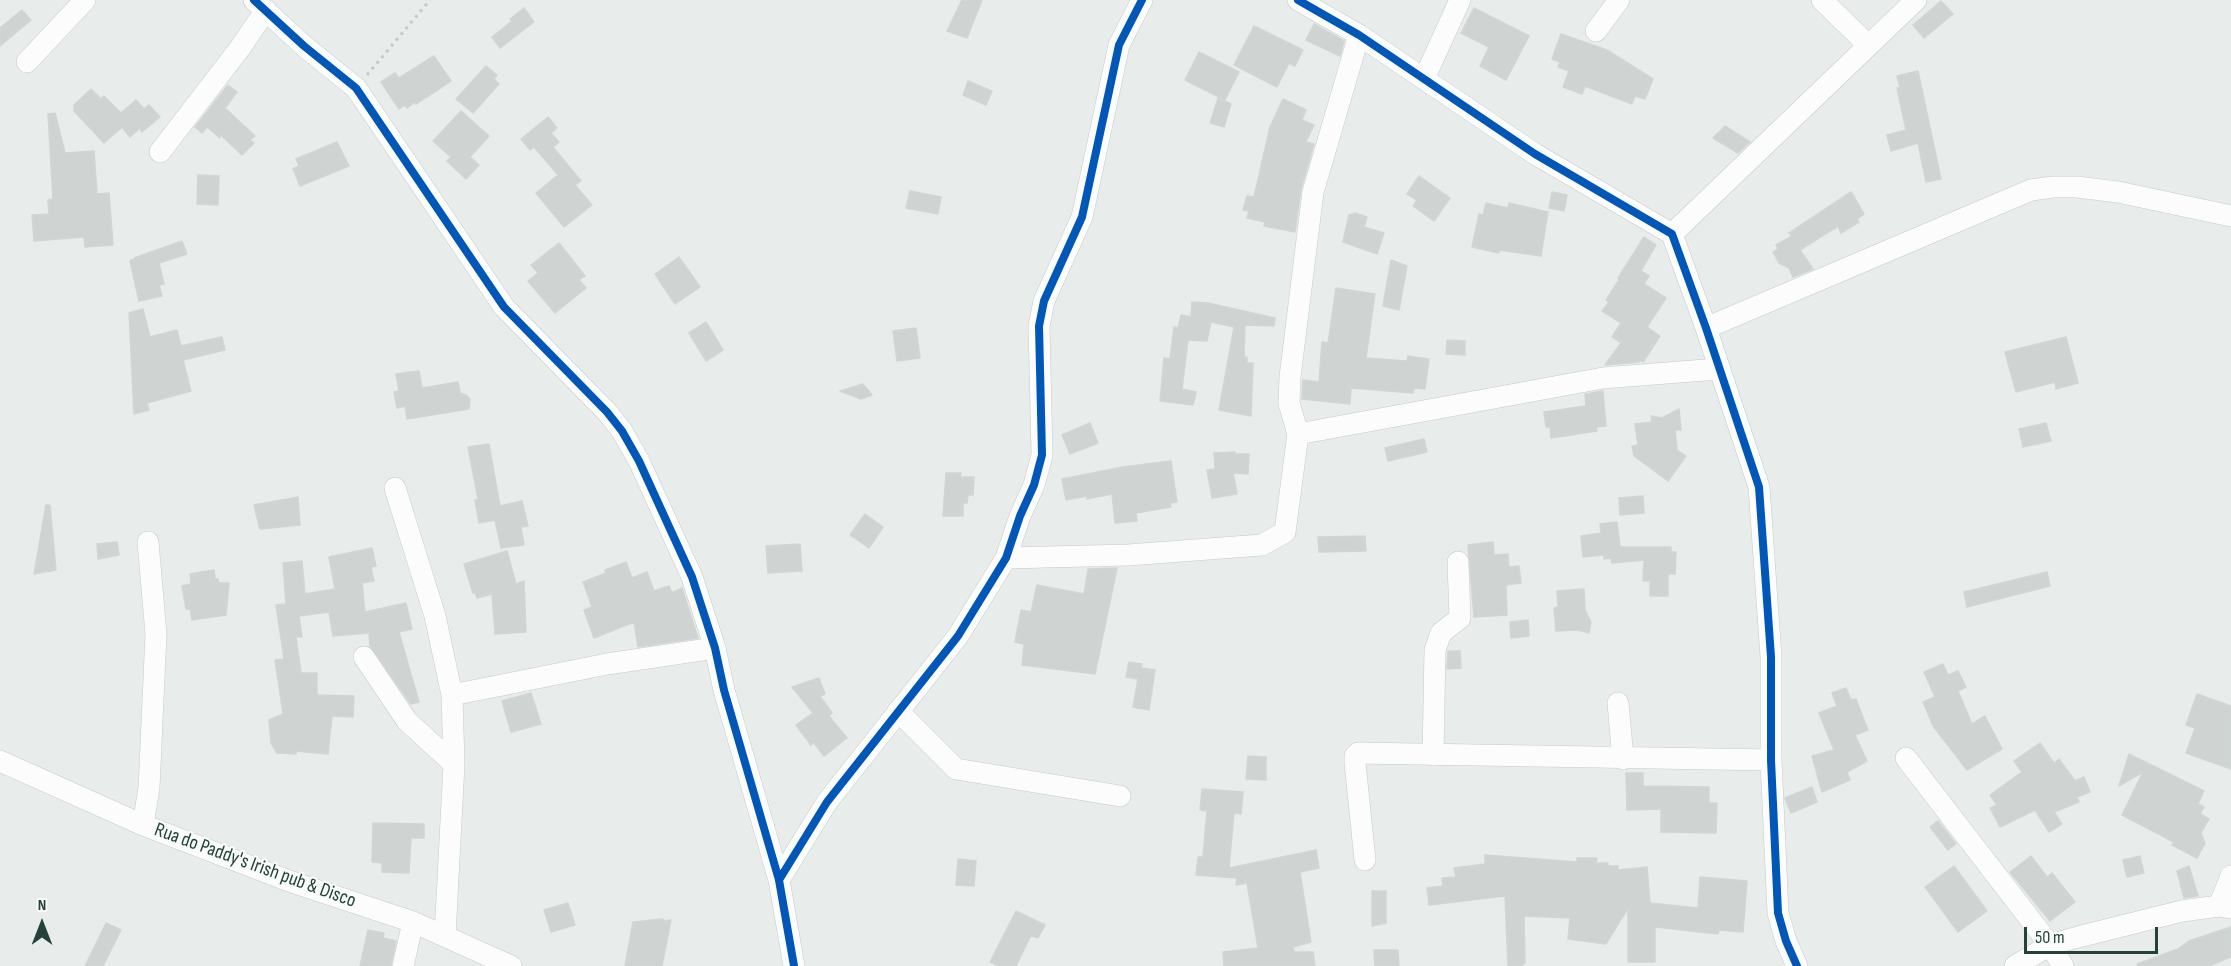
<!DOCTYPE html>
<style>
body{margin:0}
#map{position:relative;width:2231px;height:966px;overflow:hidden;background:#e8edeb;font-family:"Sofia Sans Condensed",sans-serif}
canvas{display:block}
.north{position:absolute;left:12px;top:894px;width:60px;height:60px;-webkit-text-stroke:4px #f7fbf9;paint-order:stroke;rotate:0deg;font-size:16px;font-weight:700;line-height:24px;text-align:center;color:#24423a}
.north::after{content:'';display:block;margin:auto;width:21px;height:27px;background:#24423a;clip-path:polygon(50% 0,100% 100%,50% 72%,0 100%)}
.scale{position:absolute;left:2024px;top:927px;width:134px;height:27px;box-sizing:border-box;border:3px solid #24423a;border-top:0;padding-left:8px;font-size:18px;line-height:21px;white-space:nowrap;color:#24423a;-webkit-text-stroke:4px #f7fbf9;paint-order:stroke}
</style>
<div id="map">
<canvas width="2231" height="966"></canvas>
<div class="north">N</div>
<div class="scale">50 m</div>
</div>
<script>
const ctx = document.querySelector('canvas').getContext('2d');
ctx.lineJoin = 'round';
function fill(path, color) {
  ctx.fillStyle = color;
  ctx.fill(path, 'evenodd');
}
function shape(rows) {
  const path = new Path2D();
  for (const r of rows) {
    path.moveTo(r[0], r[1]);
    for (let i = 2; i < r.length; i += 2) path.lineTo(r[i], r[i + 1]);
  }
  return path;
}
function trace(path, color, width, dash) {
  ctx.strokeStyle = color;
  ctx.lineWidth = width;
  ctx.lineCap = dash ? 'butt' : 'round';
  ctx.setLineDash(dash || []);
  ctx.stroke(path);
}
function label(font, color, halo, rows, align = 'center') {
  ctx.font = font + ' "Sofia Sans Condensed",sans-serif';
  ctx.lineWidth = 4.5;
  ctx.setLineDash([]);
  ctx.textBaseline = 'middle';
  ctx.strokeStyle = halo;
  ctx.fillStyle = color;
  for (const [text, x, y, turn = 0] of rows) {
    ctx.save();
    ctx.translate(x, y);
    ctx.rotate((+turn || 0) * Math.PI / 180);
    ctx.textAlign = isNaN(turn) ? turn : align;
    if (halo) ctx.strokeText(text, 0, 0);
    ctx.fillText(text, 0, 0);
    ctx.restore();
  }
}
const building = shape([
 [962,0,982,0,967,38,947,31,962,0],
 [1941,1,1953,14,1924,38,1913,25,1941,1],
 [524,8,534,22,500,48,492,37,512,21,510,19,524,8],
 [1474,8,1529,36,1506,80,1480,66,1489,47,1461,33,1474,8],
 [22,10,31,20,0,46,0,28,22,10],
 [1314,24,1344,41,1340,56,1306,40,1314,24],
 [1254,26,1303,50,1295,66,1289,63,1277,87,1234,65,1254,26],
 [1561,34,1607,50,1653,79,1645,99,1635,96,1632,104,1585,86,1582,94,1563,87,1569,71,1558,67,1560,62,1552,59,1561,34],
 [1199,52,1239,72,1225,100,1185,80,1199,52],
 [434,56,451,81,416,104,415,102,407,108,405,105,399,109,381,82,395,73,399,78,434,56],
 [486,66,497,75,494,79,499,84,473,113,456,99,486,66],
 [1918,71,1941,179,1926,182,1918,143,1891,151,1887,135,1906,130,1897,88,1900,88,1897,76,1918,71],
 [968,81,992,91,986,105,963,95,968,81],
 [228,85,237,92,225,108,255,136,250,140,254,143,242,155,220,134,220,138,207,127,202,133,195,127,228,85],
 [91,89,101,99,104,96,121,113,136,100,144,109,149,105,160,117,142,132,140,128,130,137,122,127,104,143,74,111,74,105,91,89],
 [1218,98,1231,104,1224,127,1210,123,1218,98],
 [1283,99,1306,110,1302,120,1314,125,1306,142,1314,144,1301,189,1295,232,1264,226,1265,222,1247,218,1249,211,1243,210,1247,196,1254,197,1270,127,1283,99],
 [461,111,489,136,470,157,479,165,466,179,447,161,451,157,433,141,461,111],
 [55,113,65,153,94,151,97,194,109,193,113,245,85,247,84,237,34,241,32,215,49,214,48,200,53,199,48,114,55,113],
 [548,117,557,128,551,133,559,142,553,147,581,181,575,185,592,205,564,227,536,193,558,175,534,147,530,150,521,139,548,117],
 [1725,126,1750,142,1738,153,1713,138,1725,126],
 [337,142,349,166,300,186,293,169,299,166,296,159,337,142],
 [198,175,219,176,218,205,197,204,198,175],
 [1419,176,1450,198,1434,221,1413,206,1417,200,1407,194,1419,176],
 [910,191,941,197,938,214,906,208,910,191],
 [1552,192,1567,195,1564,211,1549,208,1552,192],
 [1851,192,1864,214,1857,219,1859,222,1841,233,1838,226,1800,250,1813,269,1793,277,1789,268,1779,263,1773,252,1778,249,1776,245,1792,236,1789,233,1851,192],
 [1486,203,1508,208,1509,203,1548,212,1541,256,1499,250,1499,253,1472,247,1479,214,1483,215,1486,203],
 [1355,213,1367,217,1364,227,1384,233,1377,254,1343,242,1349,215,1355,213],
 [1644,237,1656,245,1641,271,1649,276,1644,284,1666,298,1647,327,1660,336,1643,362,1640,360,1639,362,1605,365,1621,343,1612,337,1621,323,1602,311,1609,302,1606,300,1619,280,1618,278,1644,237],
 [182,241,187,254,159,263,164,284,159,285,162,296,139,301,130,261,137,257,182,241],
 [559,243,585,276,579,280,586,288,555,313,528,281,538,273,531,265,559,243],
 [679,257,700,287,675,304,655,274,679,257],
 [1391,260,1407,266,1399,310,1383,306,1391,260],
 [1336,288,1375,294,1366,358,1407,361,1408,356,1429,359,1425,389,1414,388,1413,393,1351,388,1350,404,1302,399,1303,380,1319,382,1322,342,1328,343,1336,288],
 [1192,302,1208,303,1275,318,1274,326,1245,325,1244,357,1247,357,1247,363,1253,363,1251,416,1219,410,1234,327,1211,322,1207,341,1188,340,1182,389,1196,392,1193,405,1160,401,1164,358,1170,359,1174,327,1178,328,1181,315,1191,317,1192,302],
 [143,309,150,337,177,330,181,346,222,337,225,350,183,360,191,391,147,403,149,410,134,414,129,313,143,309],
 [706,322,723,350,706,361,689,333,706,322],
 [916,328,920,358,897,361,893,331,916,328],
 [2066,337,2078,383,2056,389,2055,382,2016,392,2005,352,2066,337],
 [1447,340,1465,341,1465,355,1446,354,1447,340],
 [419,371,422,388,458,382,460,393,466,395,470,399,469,409,407,419,405,406,397,408,394,392,399,391,396,374,419,371],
 [863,384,872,395,861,399,840,391,863,384],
 [1603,391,1606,426,1596,427,1597,431,1551,438,1550,427,1546,427,1544,412,1586,406,1585,394,1603,391],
 [1679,409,1681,430,1675,430,1677,450,1686,456,1668,481,1634,456,1632,446,1638,445,1635,424,1652,422,1651,416,1662,418,1679,409],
 [1090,423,1098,443,1070,454,1062,435,1090,423],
 [2046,423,2051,441,2023,447,2019,429,2046,423],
 [1424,439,1427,452,1388,461,1385,448,1424,439],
 [489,444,500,506,522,501,528,526,521,527,524,545,501,548,495,520,479,523,475,500,478,499,468,447,489,444],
 [1235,452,1235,454,1249,454,1248,474,1233,473,1237,494,1212,498,1207,470,1215,469,1214,453,1235,452],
 [1171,461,1177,502,1170,503,1171,507,1136,513,1137,521,1115,523,1112,494,1087,499,1087,496,1066,500,1062,479,1123,467,1171,461],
 [946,473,961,473,960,477,974,477,973,495,968,495,967,503,963,503,963,516,943,516,946,473],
 [1643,496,1644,513,1620,515,1619,498,1643,496],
 [298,497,300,525,260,529,254,505,298,497],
 [46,505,50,505,56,570,34,574,46,505],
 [865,514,883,527,869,548,850,535,865,514],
 [1617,522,1620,547,1671,547,1671,552,1676,552,1675,574,1668,574,1668,596,1650,596,1650,581,1643,581,1644,560,1612,563,1611,558,1604,559,1604,555,1583,557,1581,536,1601,533,1600,524,1617,522],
 [1365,536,1366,551,1319,552,1318,537,1365,536],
 [117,542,119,555,98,559,97,544,117,542],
 [1493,542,1494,555,1508,554,1509,567,1519,566,1521,583,1506,585,1507,615,1474,617,1468,545,1493,542],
 [800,544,802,571,768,573,766,546,800,544],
 [372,548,376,566,371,567,374,581,362,583,365,612,406,603,412,629,399,632,419,702,411,704,370,646,369,633,333,636,329,612,299,616,302,637,296,637,301,673,317,673,317,695,354,696,353,717,332,716,328,754,296,751,296,754,277,753,271,743,269,720,283,714,275,660,284,659,276,605,286,604,283,563,302,561,305,594,335,589,329,557,372,548],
 [507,551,516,584,524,581,526,632,495,634,492,594,477,598,475,593,473,593,464,564,507,551],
 [626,562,632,578,647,572,654,591,669,586,672,593,682,588,698,638,638,647,634,622,594,638,584,610,592,607,583,582,606,573,605,570,626,562],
 [1117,568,1095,674,1022,665,1024,644,1015,642,1021,610,1031,612,1037,585,1084,594,1088,569,1117,568],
 [214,570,215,579,218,579,219,583,229,583,226,615,192,620,190,609,186,609,182,586,191,584,190,574,214,570],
 [2047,572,2050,586,1967,607,1964,592,2047,572],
 [1584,589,1585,610,1591,622,1589,633,1578,630,1556,631,1554,608,1558,607,1557,591,1584,589],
 [1528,620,1529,636,1511,638,1510,622,1528,620],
 [1448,651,1460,651,1461,668,1447,669,1448,651],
 [1129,662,1142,664,1141,668,1155,670,1149,710,1133,707,1138,679,1126,677,1129,662],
 [1943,664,1948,675,1958,671,1966,687,1958,691,1972,724,1985,716,2002,749,1967,770,1933,726,1923,702,1935,697,1924,672,1943,664],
 [819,678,825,694,820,696,832,713,829,716,847,738,824,756,814,743,811,745,796,725,813,713,792,687,819,678],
 [1846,688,1851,700,1856,699,1868,730,1855,735,1867,761,1847,772,1850,780,1822,792,1812,756,1834,750,1819,713,1837,706,1832,693,1846,688],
 [531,693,541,724,511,732,502,701,531,693],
 [2197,694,2231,706,2231,769,2186,753,2195,728,2186,725,2197,694],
 [2040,743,2054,763,2059,759,2075,781,2084,777,2090,792,2077,797,2079,802,2054,812,2062,824,2049,832,2035,810,2000,827,1990,808,1997,805,1990,795,2022,772,2014,761,2040,743],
 [2129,754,2204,791,2198,804,2204,807,2200,814,2209,819,2201,833,2205,843,2197,858,2172,845,2174,842,2122,815,2143,772,2119,786,2129,754],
 [1248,756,1266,757,1266,780,1246,779,1248,756],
 [1626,773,1643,773,1643,786,1709,787,1709,803,1717,803,1716,833,1661,832,1661,809,1627,810,1626,773],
 [1812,787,1817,802,1791,813,1785,798,1812,787],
 [1202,789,1243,792,1241,814,1234,813,1229,868,1316,850,1319,868,1300,872,1311,942,1293,947,1294,952,1313,952,1315,966,1224,966,1223,952,1258,948,1247,883,1236,885,1237,878,1196,875,1198,857,1203,857,1207,811,1200,810,1202,789],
 [1938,821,1956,844,1948,850,1930,827,1938,821],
 [373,823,424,824,424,838,411,838,409,873,382,872,382,863,372,862,373,823],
 [1485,855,1577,862,1577,858,1597,858,1596,863,1608,863,1608,866,1618,866,1618,870,1647,867,1650,903,1698,908,1700,877,1747,881,1743,932,1719,930,1718,934,1655,927,1655,962,1628,962,1628,908,1606,944,1568,939,1570,918,1524,916,1525,963,1523,963,1523,966,1508,966,1505,896,1429,905,1427,888,1443,886,1442,878,1456,877,1454,868,1485,864,1485,855],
 [2031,856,2047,877,2052,873,2075,902,2050,921,2010,872,2031,856],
 [2140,856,2144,873,2127,877,2123,860,2140,856],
 [958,859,976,861,974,886,956,885,958,859],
 [1954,866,1987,911,1958,932,1925,887,1954,866],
 [2189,866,2198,896,2184,898,2177,871,2189,866],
 [1372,891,1386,891,1386,923,1372,926,1372,891],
 [568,903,575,925,551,932,544,910,568,903],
 [1016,911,1045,925,1038,938,1031,935,1016,966,999,966,990,962,1016,911],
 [663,919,663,921,671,920,662,966,625,966,633,922,663,919],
 [106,923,121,930,103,966,85,966,106,923],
 [2231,927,2231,957,2209,966,2138,966,2137,964,2178,949,2189,941,2231,927],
 [368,930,384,933,383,938,396,941,391,966,360,966,368,930],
 [1374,950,1398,950,1399,966,1375,966,1374,950]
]);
fill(building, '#cfd4d2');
trace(building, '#d1d6d4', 1.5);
const street = shape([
 [254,0,304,46,356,88,504,307,607,412,622,431,639,461,692,577,715,648,724,690,779,880,794,966],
 [1298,0,1359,35,1535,154,1672,234,1706,328,1759,487,1771,657,1771,760,1778,913,1786,941,1797,966],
 [1822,0,1868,45],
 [1596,31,1619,0],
 [27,62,85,0],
 [1424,79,1460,0],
 [160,152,240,48,266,10],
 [1672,234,1916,0],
 [1706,328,2031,190,2053,187,2077,187,2118,192,2231,216],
 [1298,434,1603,378,1718,369],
 [395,488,435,616,452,695,454,764,445,936],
 [1006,558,1128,555,1262,545,1285,532,1298,434,1289,403,1290,377,1313,192,1359,35],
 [364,657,407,721,454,764],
 [452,695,607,664,715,648],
 [1618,703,1623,759],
 [898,711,956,769,1120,796],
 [1433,755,1435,650,1441,633,1460,618,1458,562],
 [1906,758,2050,945,2063,966],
 [0,761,143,825,289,881,413,922,511,966],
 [143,825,149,788,156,634,148,542],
 [1365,860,1355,763,1355,756,1358,753,1771,760],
 [779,880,827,802,958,636,1006,558,1020,516,1034,485,1042,455,1039,326,1044,301,1082,217,1119,45,1142,0],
 [2219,906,2231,876],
 [403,966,413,922],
 [2015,966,2050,945,2078,937,2182,911,2219,906,2231,908]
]);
trace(street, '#c5cac8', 22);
trace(shape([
 [367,75,430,0]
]), '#c3ccca', 3, [3, 4.5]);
trace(street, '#fcfcfc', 21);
trace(shape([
 [254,0,304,46,356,88,504,307,607,412,622,431,639,461,692,577,715,648,724,690,779,880,794,966],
 [1298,0,1359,35,1535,154,1672,234,1706,328,1759,487,1771,657,1771,760,1778,913,1786,941,1797,966],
 [779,880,827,802,958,636,1006,558,1020,516,1034,485,1042,455,1039,326,1044,301,1082,217,1119,45,1142,0]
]), '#0057b8', 8);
label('20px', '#24423a', '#f7fbf9', [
 ["Rua do Paddy's Irish pub & Disco",255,866,20]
]);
</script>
